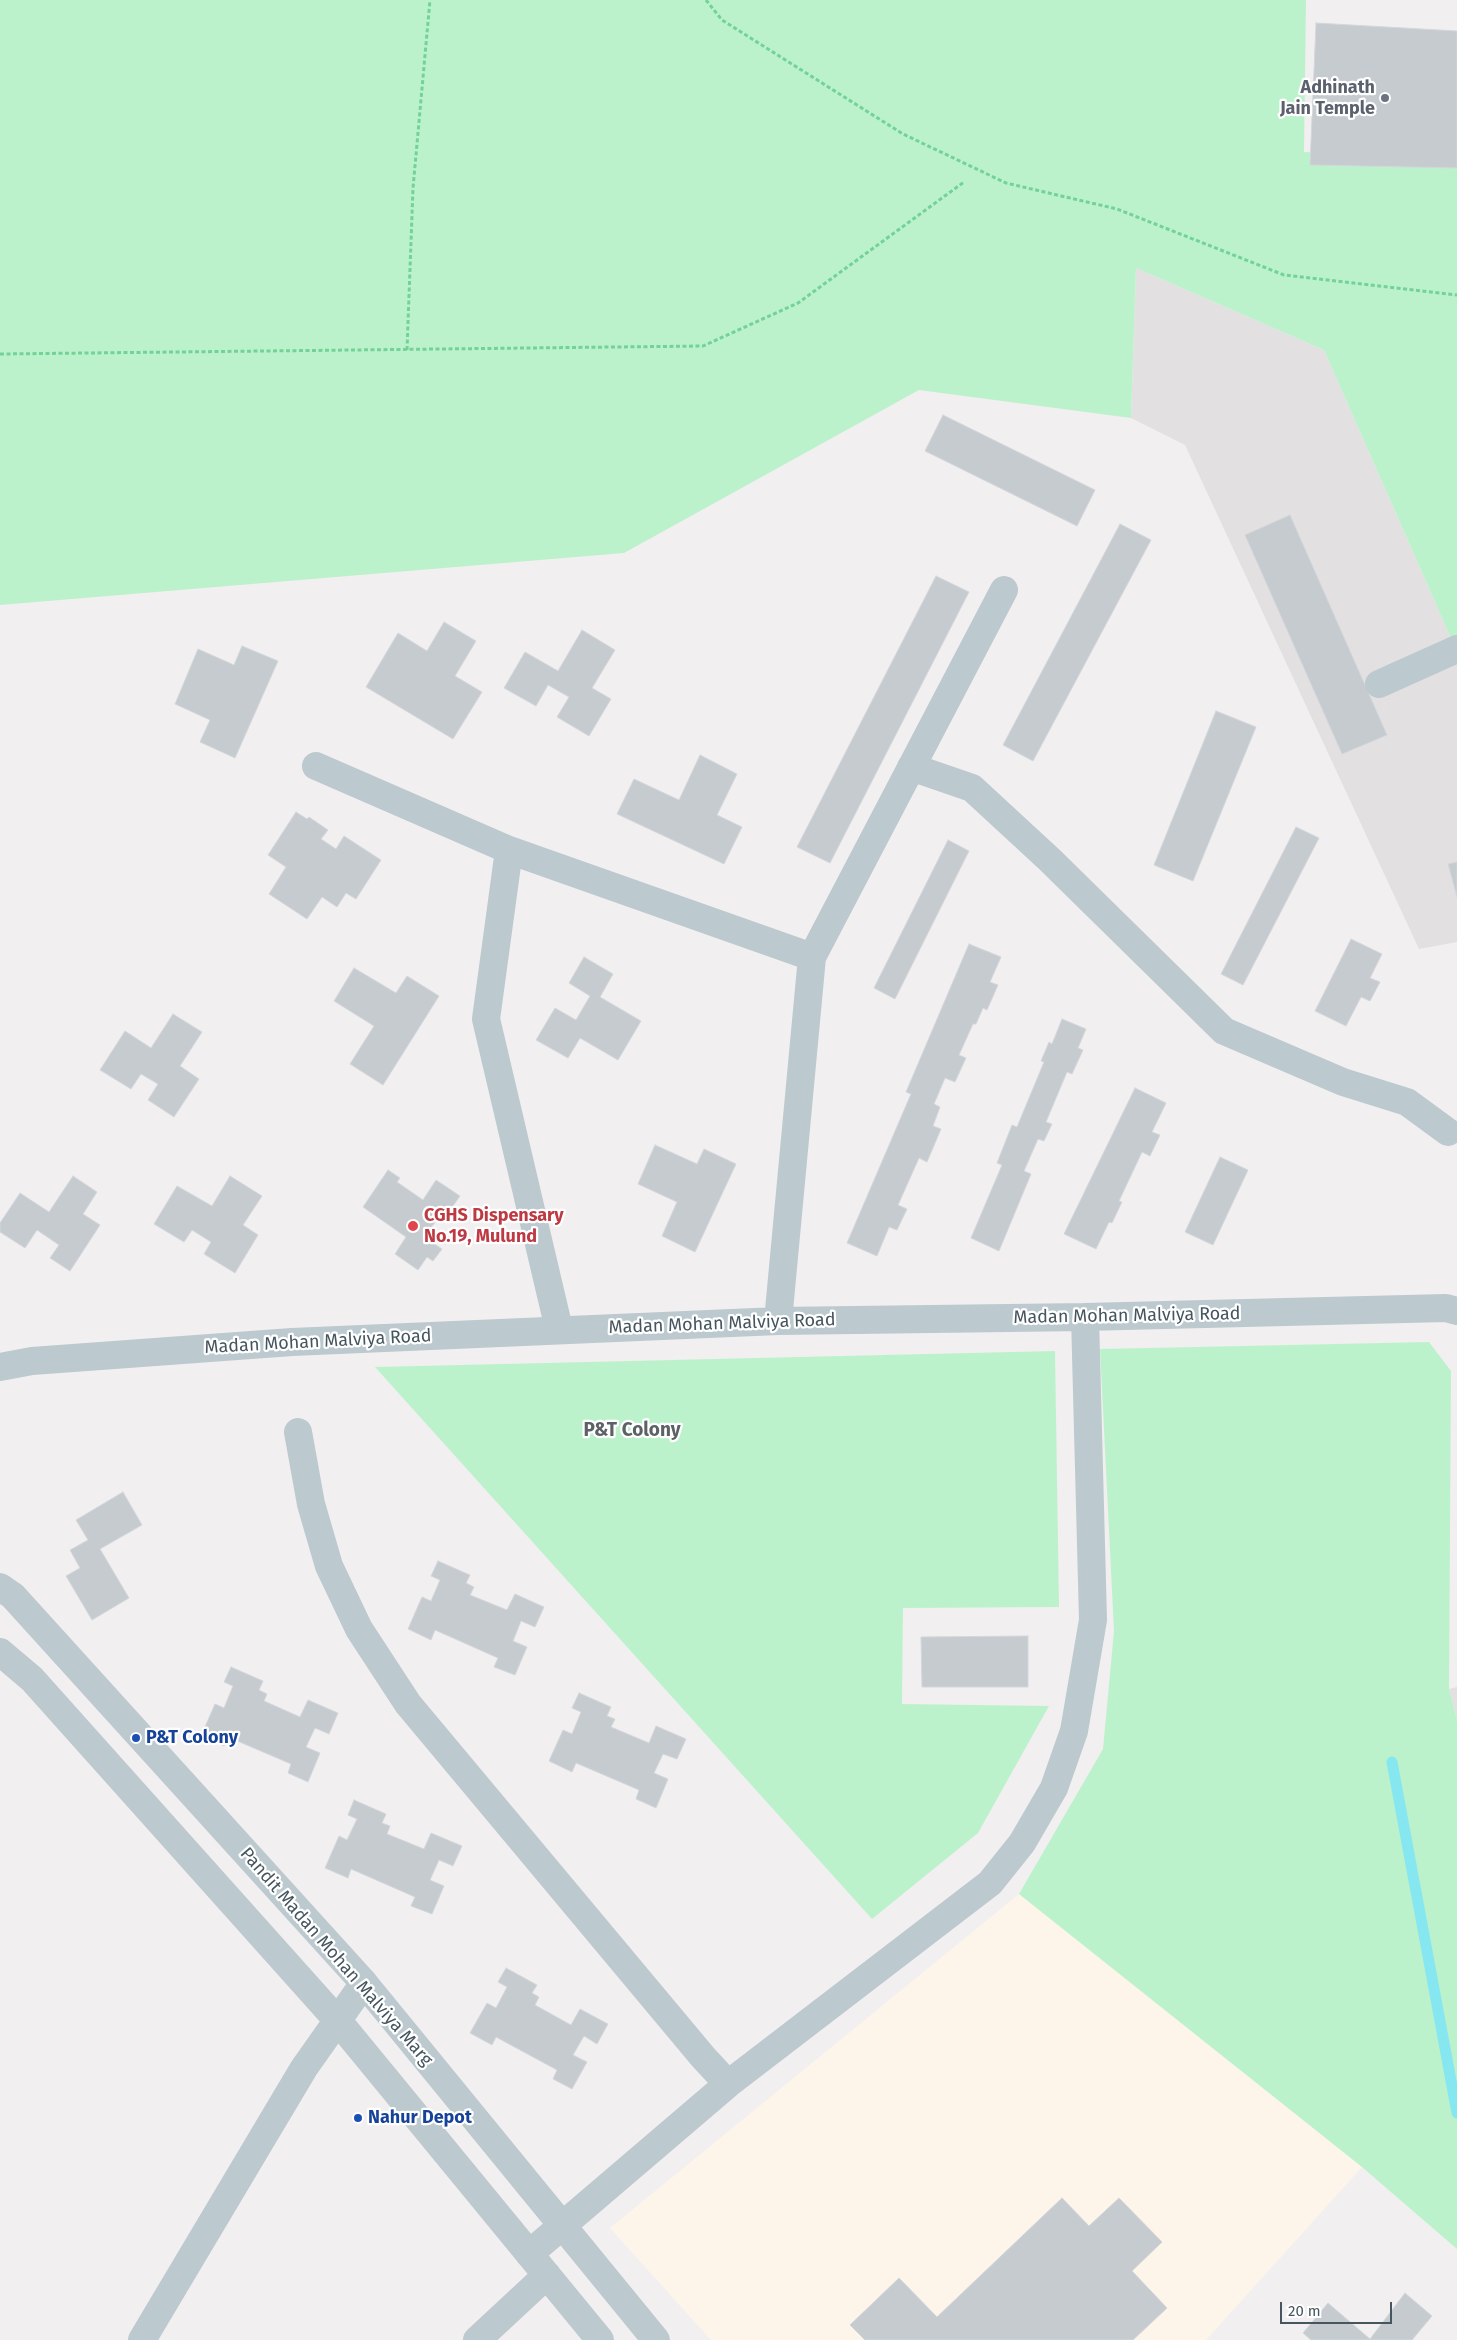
<!DOCTYPE html>
<style>
body{margin:0}
#map{position:relative;width:1457px;height:2340px;overflow:hidden;background:#f2eff0;font-family:"Fira Sans",sans-serif}
canvas{display:block}
.scale{position:absolute;left:1280px;top:2302px;width:112px;height:22px;box-sizing:border-box;border:2px solid #46565e;border-top:0;padding-left:6px;font-size:15px;line-height:18px;white-space:nowrap;color:#46565e;-webkit-text-stroke:4px #fff;paint-order:stroke}
</style>
<div id="map">
<canvas width="1457" height="2340"></canvas>
<div class="scale">20 m</div>
</div>
<script>
const ctx = document.querySelector('canvas').getContext('2d');
ctx.lineJoin = 'round';
function fill(path, color) {
  ctx.fillStyle = color;
  ctx.fill(path, 'evenodd');
}
function shape(rows) {
  const path = new Path2D();
  for (const r of rows) {
    path.moveTo(r[0], r[1]);
    for (let i = 2; i < r.length; i += 2) path.lineTo(r[i], r[i + 1]);
  }
  return path;
}
function trace(path, color, width, dash) {
  ctx.strokeStyle = color;
  ctx.lineWidth = width;
  ctx.lineCap = dash ? 'butt' : 'round';
  ctx.setLineDash(dash || []);
  ctx.stroke(path);
}
function label(font, color, halo, rows, align = 'center') {
  ctx.font = font + ' "Fira Sans",sans-serif';
  ctx.lineWidth = 4.5;
  ctx.setLineDash([]);
  ctx.textBaseline = 'middle';
  ctx.strokeStyle = halo;
  ctx.fillStyle = color;
  for (const [text, x, y, turn = 0] of rows) {
    ctx.save();
    ctx.translate(x, y);
    ctx.rotate((+turn || 0) * Math.PI / 180);
    ctx.textAlign = isNaN(turn) ? turn : align;
    if (halo) ctx.strokeText(text, 0, 0);
    ctx.fillText(text, 0, 0);
    ctx.restore();
  }
}
fill(shape([
 [1019,1894,1362,2167,1206,2340,711,2340,610,2228]
]), '#fdf5e9');
fill(shape([
 [1136,268,1324,350,1457,652,1457,942,1419,949,1185,445,1131,418],
 [1457,1687,1457,1720,1449,1689]
]), '#e3e0e2');
fill(shape([
 [0,0,1306,0,1304,152,1457,158,1457,652,1324,350,1136,268,1131,418,919,390,624,553,0,605],
 [1429,1342,1451,1371,1449,1689,1457,1720,1457,2249,1362,2167,1019,1894,1103,1749,1114,1631,1100,1349],
 [1055,1351,1059,1607,903,1608,902,1704,1049,1706,978,1833,872,1919,375,1367]
]), '#bcf2cb');
trace(shape([
 [1392,1762,1457,2113]
]), '#87e7f1', 11);
const building = shape([
 [1316,23,1457,31,1457,168,1310,165,1316,23],
 [943,415,1095,490,1077,526,925,451,943,415],
 [1290,515,1387,735,1342,754,1245,535,1290,515],
 [1120,524,1151,540,1033,761,1003,745,1120,524],
 [936,576,969,592,830,863,797,847,936,576],
 [444,622,476,641,455,676,482,692,453,739,366,687,398,633,427,651,444,622],
 [582,630,615,650,592,688,611,699,589,736,557,717,569,697,548,685,536,706,504,688,525,652,558,671,582,630],
 [242,646,278,661,235,758,200,742,210,720,175,704,198,649,234,665,242,646],
 [1216,711,1256,727,1193,881,1154,865,1216,711],
 [700,755,737,774,717,815,742,827,724,864,617,814,634,779,679,800,700,755],
 [296,812,307,819,309,817,328,830,321,839,336,849,344,836,381,860,356,899,346,893,337,907,322,897,307,919,269,894,286,867,268,855,296,812],
 [1296,827,1319,838,1243,985,1221,974,1296,827],
 [948,840,969,851,895,999,874,988,948,840],
 [1457,862,1457,897,1448,864,1457,862],
 [1351,939,1382,954,1370,978,1380,982,1370,1001,1361,997,1346,1026,1315,1011,1351,939],
 [969,944,1001,957,990,982,998,985,987,1010,983,1008,976,1024,973,1024,959,1055,966,1058,955,1082,945,1078,934,1104,940,1107,933,1126,941,1129,927,1162,919,1158,898,1205,907,1209,897,1230,889,1227,877,1256,847,1243,911,1094,906,1092,969,944],
 [584,957,613,974,600,997,641,1021,618,1060,580,1038,568,1058,536,1040,555,1008,576,1020,590,996,569,983,584,957],
 [354,968,396,993,407,976,439,996,383,1085,350,1064,374,1026,334,1001,354,968],
 [173,1014,202,1032,180,1066,199,1079,174,1117,148,1100,158,1084,141,1074,131,1089,100,1070,125,1031,151,1048,173,1014],
 [1062,1019,1086,1029,1078,1048,1083,1050,1072,1074,1067,1072,1046,1122,1052,1124,1044,1141,1038,1139,1024,1171,1031,1174,999,1251,971,1238,1002,1165,997,1163,1012,1125,1017,1127,1044,1062,1041,1061,1049,1042,1052,1044,1062,1019],
 [1135,1088,1166,1103,1152,1132,1160,1135,1150,1156,1142,1152,1119,1201,1122,1202,1112,1223,1109,1222,1096,1249,1064,1234,1135,1088],
 [655,1145,697,1164,704,1149,736,1164,695,1252,662,1236,677,1202,638,1184,655,1145],
 [1220,1157,1248,1170,1213,1245,1185,1232,1220,1157],
 [388,1170,400,1178,397,1182,423,1200,436,1180,460,1196,453,1206,458,1209,448,1223,439,1217,424,1237,442,1249,433,1261,427,1257,418,1270,395,1254,406,1237,363,1207,388,1170],
 [73,1176,97,1192,83,1214,100,1225,70,1271,50,1258,59,1245,37,1230,25,1248,0,1232,0,1223,20,1193,49,1212,73,1176],
 [230,1176,262,1196,243,1225,258,1235,235,1273,204,1254,211,1242,192,1230,184,1242,154,1224,177,1186,212,1206,230,1176],
 [123,1492,142,1525,100,1549,129,1598,92,1620,66,1576,80,1568,70,1550,88,1540,76,1520,123,1492],
 [438,1561,470,1575,466,1583,474,1587,470,1595,507,1610,515,1594,544,1607,535,1627,521,1621,513,1641,527,1647,515,1675,494,1667,498,1658,435,1630,431,1640,408,1629,422,1597,431,1601,440,1580,431,1576,438,1561],
 [1028,1636,1028,1687,922,1687,921,1637,1028,1636],
 [231,1667,263,1681,259,1690,267,1694,264,1701,300,1717,308,1700,338,1713,329,1734,315,1728,306,1747,320,1753,308,1782,288,1773,291,1764,228,1737,224,1746,201,1736,215,1704,224,1708,233,1686,224,1682,231,1667],
 [579,1693,611,1707,607,1716,615,1719,611,1727,649,1743,656,1726,686,1739,677,1759,663,1754,654,1773,668,1779,656,1808,636,1799,639,1790,576,1763,572,1772,549,1761,563,1730,572,1734,581,1712,572,1708,579,1693],
 [354,1800,386,1814,382,1823,390,1826,387,1834,424,1849,431,1833,462,1846,453,1866,439,1860,430,1880,444,1886,432,1914,411,1906,415,1897,351,1869,348,1878,325,1868,339,1836,347,1840,357,1819,348,1815,354,1800],
 [506,1968,537,1985,532,1993,539,1997,535,2005,571,2025,580,2009,608,2024,597,2044,584,2036,573,2055,587,2062,572,2089,553,2079,557,2070,496,2037,492,2045,470,2033,487,2003,496,2008,507,1987,498,1982,506,1968],
 [1062,2198,1089,2226,1119,2198,1162,2242,1132,2271,1167,2308,1133,2340,865,2340,850,2325,899,2278,937,2317,1062,2198],
 [1405,2293,1432,2316,1412,2340,1311,2340,1303,2333,1328,2303,1370,2339,1405,2293]
]);
fill(building, '#c6cbcf');
trace(building, '#d3d7db', 1);
trace(shape([
 [706,0,722,20,903,134,1006,183,1117,209,1284,275,1457,295],
 [407,350,413,188,430,0],
 [0,354,703,346,798,303,964,182]
]), '#72d298', 3, [4, 2.5]);
trace(shape([
 [1379,684,1457,649],
 [316,766,509,850,812,957],
 [911,767,972,788,1050,860,1224,1031,1343,1082,1407,1102,1448,1132],
 [509,850,486,1019,559,1329],
 [778,1321,812,957,1004,590],
 [0,1367,32,1361,292,1342,778,1321,1085,1317,1446,1308,1457,1311],
 [298,1432,311,1504,329,1566,359,1629,408,1704,703,2057,728,2084],
 [0,1587,13,1596,364,1983,656,2340],
 [0,1652,32,1679,338,2021,600,2340],
 [529,2254,728,2084,990,1883,1022,1843,1054,1788,1074,1731,1093,1620,1085,1317],
 [142,2340,304,2068,364,1983],
 [477,2340,547,2275]
]), '#bcc9cf', 28);
for (const [x, y, r, color] of [
 [1385,98,5,"#6b7280"],
 [413,1226,6,"#e0444e"],
 [136,1738,5,"#1a4fb4"],
 [358,2118,5,"#1a4fb4"]
]) {
  const dot = new Path2D();
  dot.arc(x, y, r, 0, 2 * Math.PI);
  ctx.fillStyle = color;
  ctx.fill(dot);
  trace(dot, '#fff', 2);
}
label('bold 18px', '#5b616d', '#fff', [
 ["Adhinath",1375,88],
 ["Jain Temple",1375,109]
], 'right');
label('bold 18px', '#be3a42', '#fff', [
 ["CGHS Dispensary",424,1216],
 ["No.19, Mulund",424,1237]
], 'left');
label('18px', '#46565e', '#fff', [
 ["Madan Mohan Malviya Road",1127,1316,-1],
 ["Madan Mohan Malviya Road",722,1324,-2],
 ["Madan Mohan Malviya Road",318,1342,-3],
 ["Pandit Madan Mohan Malviya Marg",336,1957,49]
]);
label('bold 18px', '#164399', '#fff', [
 ["P&T Colony",146,1738],
 ["Nahur Depot",368,2118]
], 'left');
label('bold 19px', '#5c6165', '#fff', [
 ["P&T Colony",632,1431]
]);
</script>
